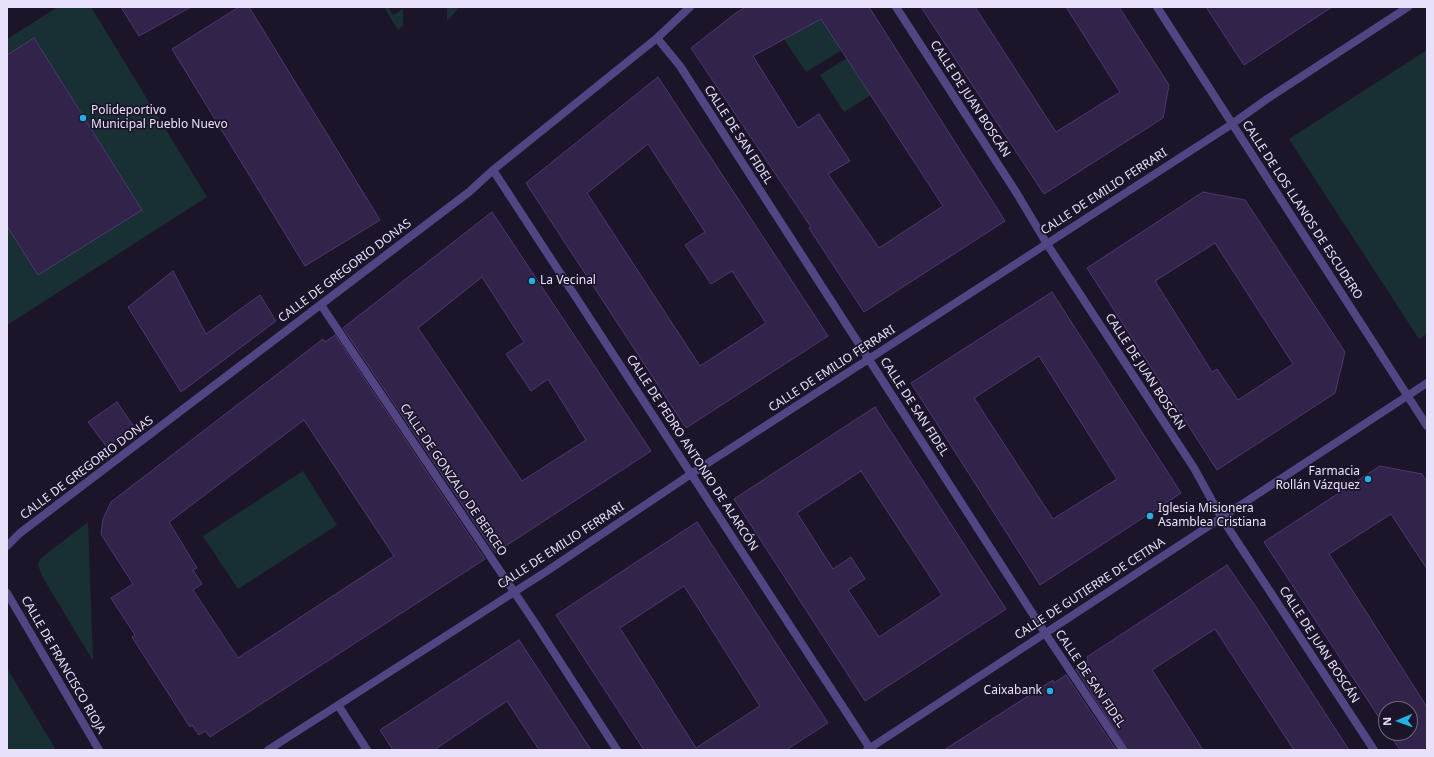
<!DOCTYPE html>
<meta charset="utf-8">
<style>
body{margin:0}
#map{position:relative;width:1434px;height:757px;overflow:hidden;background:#1c152a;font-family:"Noto Sans",sans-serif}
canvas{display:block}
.frame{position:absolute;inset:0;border:8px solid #e9e1fb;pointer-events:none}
.north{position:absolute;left:1378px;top:701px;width:40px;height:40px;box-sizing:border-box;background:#1c152a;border:1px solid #6e677e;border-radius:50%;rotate:268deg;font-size:11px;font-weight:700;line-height:16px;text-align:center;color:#e9e1fb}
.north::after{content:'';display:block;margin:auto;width:14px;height:18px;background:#24b1e5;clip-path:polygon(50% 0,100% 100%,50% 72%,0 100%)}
</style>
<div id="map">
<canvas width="1434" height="757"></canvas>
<div class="frame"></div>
<div class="north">N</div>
</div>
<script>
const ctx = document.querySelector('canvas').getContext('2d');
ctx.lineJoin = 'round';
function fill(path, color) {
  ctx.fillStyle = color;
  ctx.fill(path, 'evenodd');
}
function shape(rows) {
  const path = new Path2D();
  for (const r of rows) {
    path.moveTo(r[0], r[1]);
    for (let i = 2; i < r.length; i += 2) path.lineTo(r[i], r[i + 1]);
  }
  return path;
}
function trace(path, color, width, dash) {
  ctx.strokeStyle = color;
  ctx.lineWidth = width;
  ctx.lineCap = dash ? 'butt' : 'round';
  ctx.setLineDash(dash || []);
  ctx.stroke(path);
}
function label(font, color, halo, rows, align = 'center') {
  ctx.font = font + ' "Noto Sans",sans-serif';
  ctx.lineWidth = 3.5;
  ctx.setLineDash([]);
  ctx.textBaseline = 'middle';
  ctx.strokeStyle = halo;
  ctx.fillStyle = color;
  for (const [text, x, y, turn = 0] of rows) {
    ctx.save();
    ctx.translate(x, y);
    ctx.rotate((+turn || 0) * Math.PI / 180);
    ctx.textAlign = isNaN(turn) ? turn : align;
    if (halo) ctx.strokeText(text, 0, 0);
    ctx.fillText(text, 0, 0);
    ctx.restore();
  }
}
fill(shape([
 [58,7,91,7,207,197,7,325,7,39],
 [384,7,388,7,393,15,403,9,403,26,398,30],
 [447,7,460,7,447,21],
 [820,17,842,50,806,72,783,38],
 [1427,50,1427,334,1419,339,1289,139],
 [847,58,871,95,844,112,820,75],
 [303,471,337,525,238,589,203,536],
 [88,522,93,661,42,576,38,565,40,559],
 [7,668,56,750,7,750]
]), '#183033');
const building = shape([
 [121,7,191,7,139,36,121,7],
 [239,7,249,7,380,220,305,266,172,49,239,7],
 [746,7,869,7,1005,221,864,312,809,228,811,227,691,48,736,13,746,7],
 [821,19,943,206,879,248,828,174,850,161,819,114,798,128,753,56,821,19],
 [921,7,975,7,1056,132,1120,92,1066,7,1119,7,1169,85,1163,118,1044,194,921,7],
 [1206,7,1332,7,1244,65,1206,7],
 [34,38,142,210,38,275,7,226,7,55,34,38],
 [658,77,828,336,686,428,526,183,658,77],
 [648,144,705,232,685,245,711,284,732,271,766,323,700,366,587,193,648,144],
 [1203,192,1245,200,1345,352,1335,393,1217,470,1087,268,1203,192],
 [1215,243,1293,364,1238,400,1217,369,1212,372,1155,281,1215,243],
 [492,212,651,451,495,553,343,328,492,212],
 [482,277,524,342,506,354,531,391,548,379,586,440,522,481,418,328,482,277],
 [173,271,206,334,260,295,276,321,181,392,128,307,173,271],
 [1052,292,1181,493,1040,585,911,383,1052,292],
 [1039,356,1117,479,1053,519,974,398,1039,356],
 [335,335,485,559,210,737,205,731,199,735,192,725,190,727,132,637,135,635,111,598,133,584,101,534,103,519,111,502,323,339,325,342,335,335],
 [304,420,394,556,238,658,193,590,202,584,193,570,197,568,169,522,304,420],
 [117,402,134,427,107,447,88,422,117,402],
 [875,407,1006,609,865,701,734,499,875,407],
 [861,471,942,595,879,637,848,590,865,579,851,557,833,569,797,513,861,471],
 [1380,466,1422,474,1427,482,1427,569,1391,514,1329,554,1427,707,1427,750,1400,750,1389,733,1410,733,1410,709,1386,709,1386,728,1264,542,1380,466],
 [697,522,828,723,786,750,644,750,556,615,697,522],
 [684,586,760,706,696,748,620,628,684,586],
 [1227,565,1260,613,1349,750,1294,750,1215,629,1152,670,1203,750,1128,750,1076,669,1088,661,1087,657,1227,565],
 [519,640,591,750,539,750,507,701,434,750,393,750,380,730,519,640],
 [1066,675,1116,750,944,750,1053,680,1054,683,1066,675]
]);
fill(building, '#312349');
trace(building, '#4d3872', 1);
trace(shape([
 [896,7,1016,192,1047,244,1194,468,1221,517,1374,750],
 [1157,7,1427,426],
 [657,38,680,66,1045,633,1123,750],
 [493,170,871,750],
 [321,305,533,620,617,750],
 [7,546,20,533,469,192,493,170,657,38,690,7],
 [7,593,99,750],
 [338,705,367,750],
 [268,750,547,571,691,474,1232,124,1267,99,1408,7],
 [867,750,1427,383]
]), '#524583', 8);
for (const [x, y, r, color] of [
 [83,118,4,"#24b1e5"],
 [532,281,4,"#24b1e5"],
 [1368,479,4,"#24b1e5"],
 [1150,516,4,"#24b1e5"],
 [1050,691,4,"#24b1e5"]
]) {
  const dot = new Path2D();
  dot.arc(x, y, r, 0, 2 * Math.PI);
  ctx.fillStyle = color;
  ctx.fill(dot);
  trace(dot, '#1c152a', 1.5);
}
label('12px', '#e9e1fb', '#1c152a', [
 ["CALLE DE JUAN BOSCÁN",970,99,57],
 ["CALLE DE SAN FIDEL",738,135,57],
 ["CALLE DE EMILIO FERRARI",1104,192,-33],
 ["CALLE DE LOS LLANOS DE ESCUDERO",1302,210,57],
 ["CALLE DE GREGORIO DONAS",345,271,-37],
 ["CALLE DE EMILIO FERRARI",832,369,-33],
 ["CALLE DE JUAN BOSCÁN",1145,372,57],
 ["CALLE DE SAN FIDEL",914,407,57],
 ["CALLE DE PEDRO ANTONIO DE ALARCÓN",692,453,57],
 ["CALLE DE GREGORIO DONAS",87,468,-37],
 ["CALLE DE GONZALO DE BERCEO",453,480,56],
 ["CALLE DE EMILIO FERRARI",561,546,-33],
 ["CALLE DE GUTIERRE DE CETINA",1090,589,-33],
 ["CALLE DE JUAN BOSCÁN",1319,645,57],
 ["CALLE DE FRANCISCO RIOJA",63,665,60],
 ["CALLE DE SAN FIDEL",1090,679,56]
]);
label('12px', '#e9e1fb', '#1c152a', [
 ["Polideportivo",91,111],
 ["Municipal Pueblo Nuevo",91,125],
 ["La Vecinal",540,281],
 ["Farmacia",1360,472,"right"],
 ["Rollán Vázquez",1360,486,"right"],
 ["Iglesia Misionera",1158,509],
 ["Asamblea Cristiana",1158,523],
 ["Caixabank",1042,691,"right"]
], 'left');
</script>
